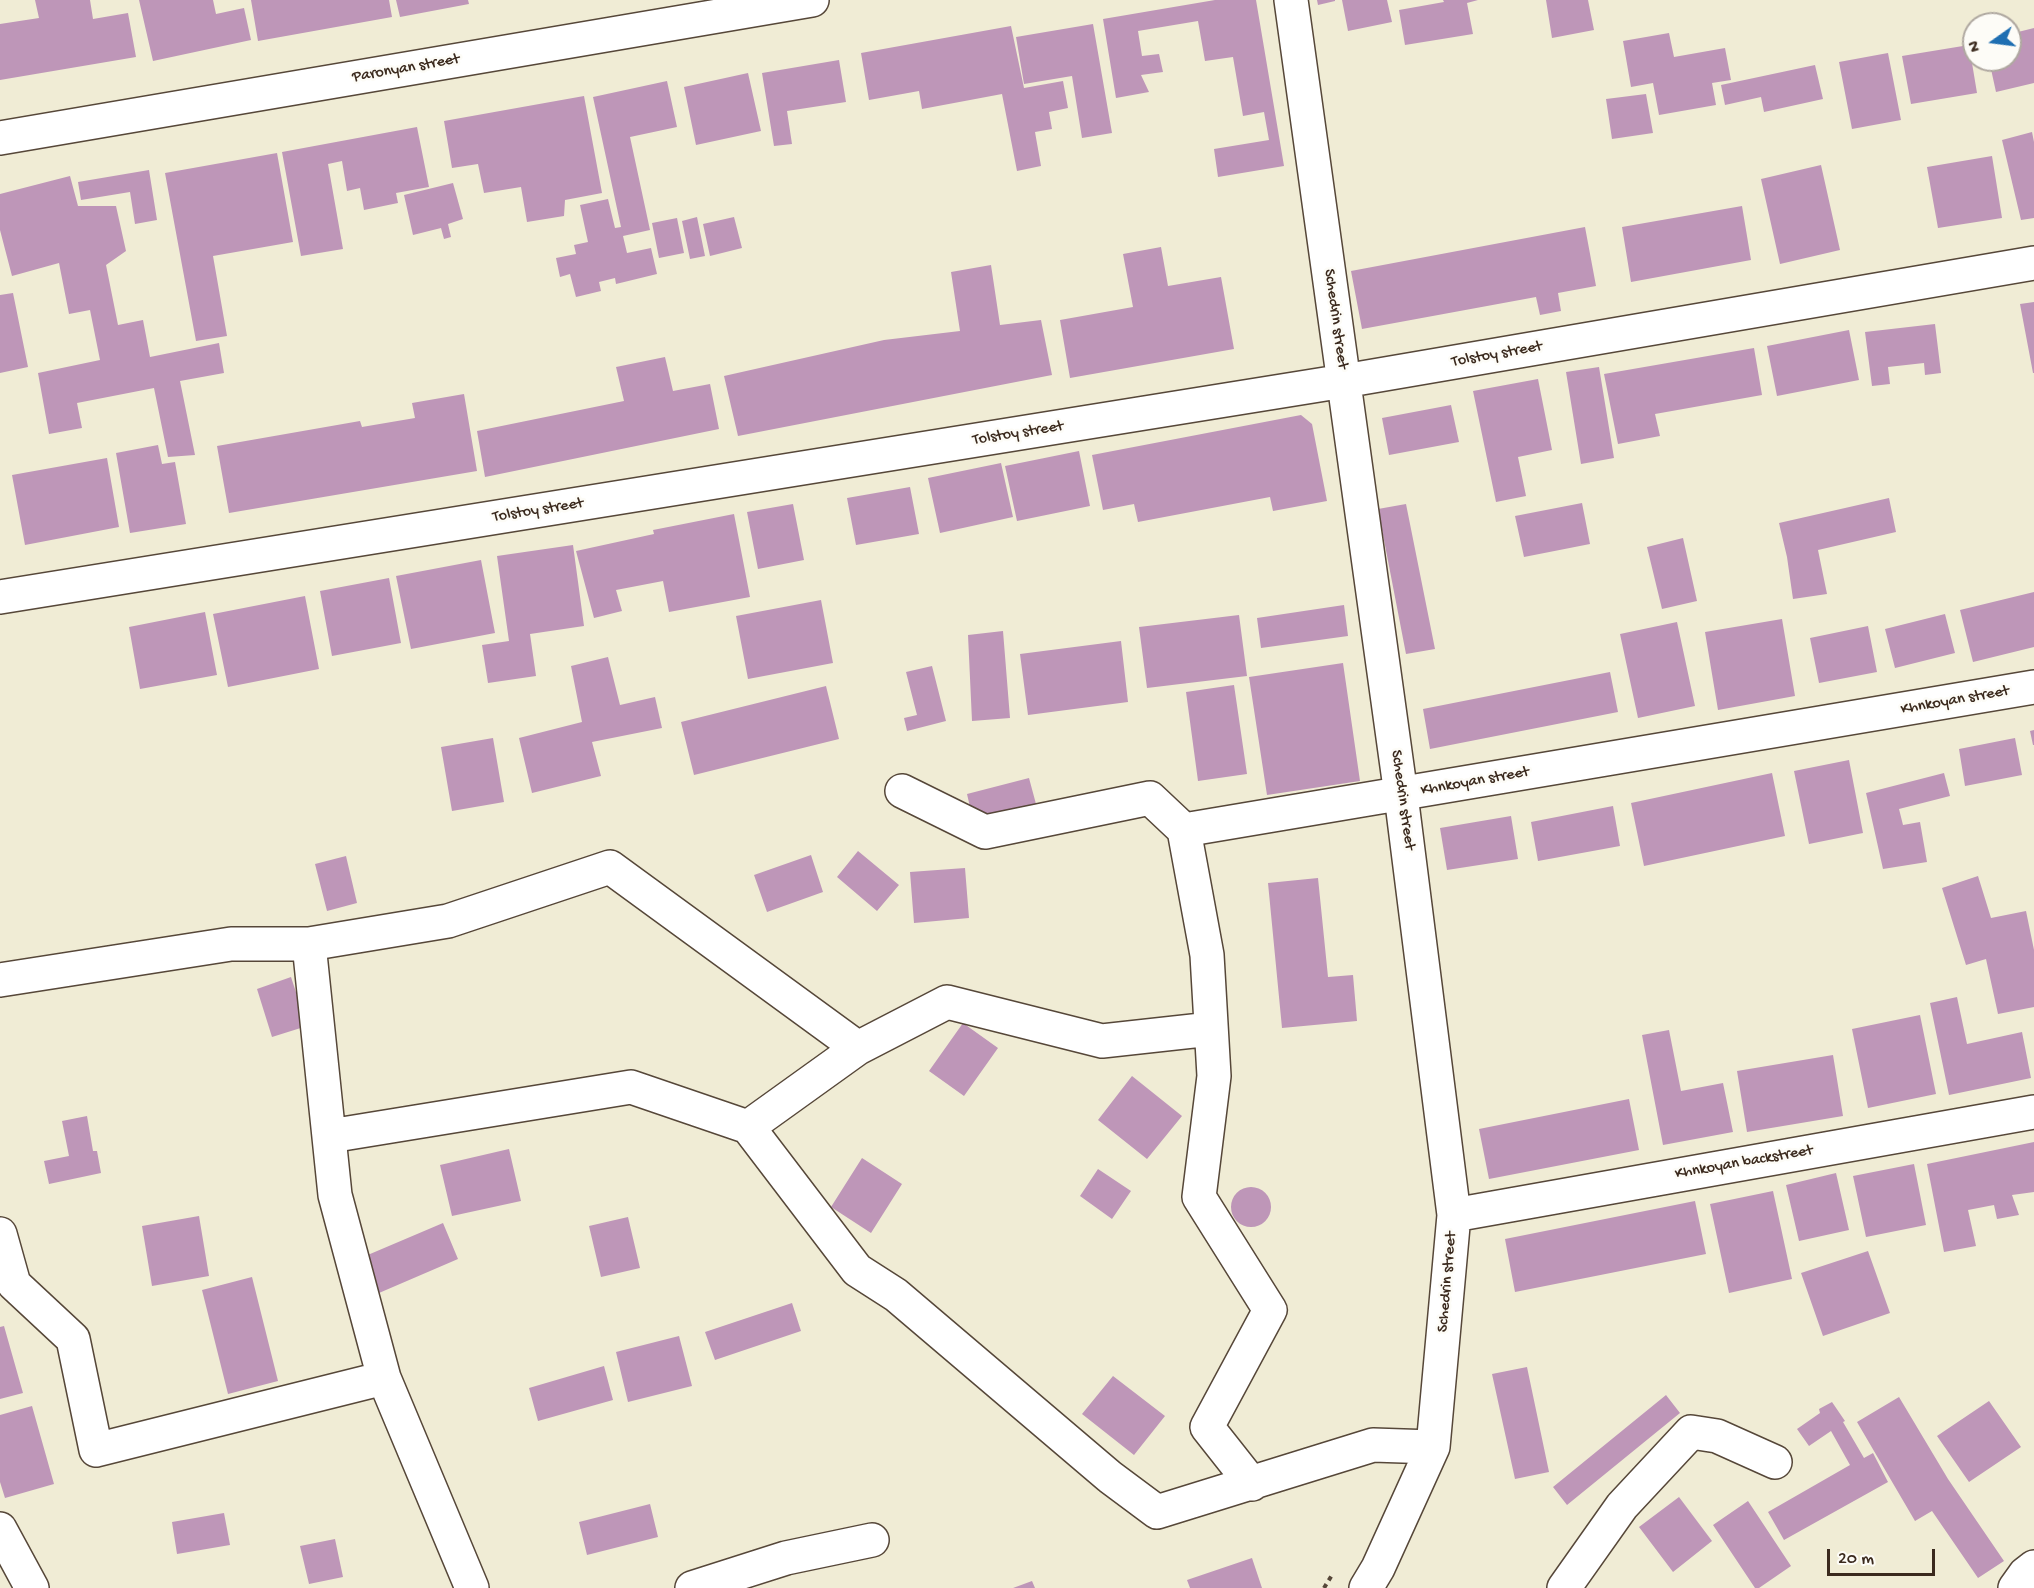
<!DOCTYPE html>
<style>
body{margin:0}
#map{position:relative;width:2034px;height:1588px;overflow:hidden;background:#f0ecd5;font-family:"Gochi Hand",sans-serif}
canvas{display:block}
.north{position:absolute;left:1962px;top:12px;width:60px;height:60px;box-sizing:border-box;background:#fdfcf7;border:2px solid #afa8a0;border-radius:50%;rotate:256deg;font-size:16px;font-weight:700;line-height:24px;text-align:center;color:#3b2a1e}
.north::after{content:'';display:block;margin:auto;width:21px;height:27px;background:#1f6fb2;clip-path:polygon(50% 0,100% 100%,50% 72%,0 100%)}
.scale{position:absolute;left:1827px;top:1549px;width:108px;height:27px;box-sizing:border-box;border:3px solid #3b2a1e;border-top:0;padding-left:8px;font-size:18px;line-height:21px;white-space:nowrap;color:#3b2a1e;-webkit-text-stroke:4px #fdfcf7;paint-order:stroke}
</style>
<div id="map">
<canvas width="2034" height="1588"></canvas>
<div class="north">N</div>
<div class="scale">20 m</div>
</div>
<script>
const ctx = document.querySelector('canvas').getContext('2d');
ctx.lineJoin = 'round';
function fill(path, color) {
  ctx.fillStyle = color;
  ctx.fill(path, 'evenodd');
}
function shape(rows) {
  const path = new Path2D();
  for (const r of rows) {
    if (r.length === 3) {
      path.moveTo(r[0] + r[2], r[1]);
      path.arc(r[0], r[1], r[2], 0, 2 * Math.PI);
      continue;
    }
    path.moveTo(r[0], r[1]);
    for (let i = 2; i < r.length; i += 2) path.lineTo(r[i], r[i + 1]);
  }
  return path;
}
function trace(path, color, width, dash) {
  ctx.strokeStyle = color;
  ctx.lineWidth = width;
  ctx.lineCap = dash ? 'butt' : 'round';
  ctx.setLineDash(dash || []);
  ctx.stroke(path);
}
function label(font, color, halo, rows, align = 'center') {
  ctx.font = font + ' "Gochi Hand",sans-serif';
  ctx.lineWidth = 5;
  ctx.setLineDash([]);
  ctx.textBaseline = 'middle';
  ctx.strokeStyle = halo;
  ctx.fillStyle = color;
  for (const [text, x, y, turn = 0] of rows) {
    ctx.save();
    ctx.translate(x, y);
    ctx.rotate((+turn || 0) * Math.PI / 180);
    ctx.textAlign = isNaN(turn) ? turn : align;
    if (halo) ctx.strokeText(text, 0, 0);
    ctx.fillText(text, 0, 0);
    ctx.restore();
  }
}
fill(shape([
 [35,0,90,0,93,19,128,13,136,57,0,80,0,24,39,18],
 [139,0,213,0,216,14,244,8,251,40,153,61],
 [251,0,389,0,392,17,258,41],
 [396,0,468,0,469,4,400,17],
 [1215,0,1256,0,1284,166,1218,177,1214,149,1269,140,1264,112,1243,116,1233,57,1205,61,1198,21,1138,31,1142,56,1159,54,1163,72,1141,75,1149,92,1116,98,1103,19],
 [1317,0,1335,0,1335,1,1318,5],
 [1342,0,1387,0,1392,22,1348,31],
 [1443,0,1478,0,1467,3,1473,34,1405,45,1399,10,1444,2],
 [1546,0,1588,0,1594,30,1552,38],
 [1093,24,1112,133,1082,138,1072,76,1024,84,1016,37],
 [1011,26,1024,88,1063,81,1068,108,1049,112,1052,129,1035,132,1041,166,1017,171,1002,94,922,109,919,91,869,100,861,53],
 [2034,28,2034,83,1996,92,1989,60,2010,60,2010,34],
 [1669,33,1674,57,1725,48,1731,80,1712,83,1716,105,1659,115,1653,83,1631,87,1623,41],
 [1969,45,1977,93,1911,104,1902,56],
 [1888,53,1901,120,1852,129,1839,62],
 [839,60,846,102,787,111,792,144,774,146,762,73],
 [1815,65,1823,99,1764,112,1761,97,1725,105,1721,85],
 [748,73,761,131,696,145,684,87],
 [667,81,677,127,630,137,650,230,623,236,627,253,651,248,657,274,616,284,615,278,599,282,601,291,576,297,570,274,560,277,556,258,576,254,574,245,588,242,580,205,608,199,615,228,621,227,593,97],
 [1646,94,1653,133,1612,139,1606,99],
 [584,96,602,193,565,200,564,216,527,222,521,187,484,193,478,164,452,168,444,121],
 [417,127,429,187,396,193,398,203,364,210,360,188,347,191,342,161,328,164,343,249,301,256,282,152],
 [2032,132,2034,142,2034,218,2021,220,2002,140],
 [277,153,293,242,213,256,227,336,196,341,165,173],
 [1992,156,2002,218,1938,228,1927,167],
 [1821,165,1840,250,1780,264,1761,179],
 [149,170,157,220,135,224,130,192,81,200,78,182],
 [70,176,78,206,116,206,126,251,106,265,118,325,143,320,150,357,219,343,224,373,180,381,195,455,168,457,154,388,77,403,82,428,49,434,38,373,100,360,90,310,69,314,59,263,12,276,0,230,0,194],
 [453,183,463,219,448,224,451,237,444,239,441,228,413,235,404,195],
 [1742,206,1751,260,1631,282,1622,227],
 [697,217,705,256,690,259,682,221],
 [734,217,742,248,710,256,703,224],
 [677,218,684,253,659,258,652,223],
 [1585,227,1596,286,1558,293,1561,311,1540,315,1536,297,1362,329,1351,271],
 [1161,247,1168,286,1221,277,1234,349,1070,378,1060,320,1133,307,1123,254],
 [991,265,1000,325,1041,320,1052,375,738,436,724,376,884,340,960,331,951,272],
 [13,293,28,367,0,373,0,295],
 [2034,302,2034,373,2033,373,2020,304],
 [1935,324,1941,373,1925,375,1924,363,1888,367,1890,384,1872,386,1865,332],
 [1849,330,1859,380,1777,396,1767,346],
 [1754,348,1762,395,1655,414,1660,436,1618,444,1604,374],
 [665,357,673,391,710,384,719,429,485,477,477,431,624,401,616,367],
 [1599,367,1614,458,1581,464,1566,372],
 [1538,379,1552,450,1518,457,1526,496,1496,502,1473,391],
 [464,394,477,471,229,513,217,446,360,421,362,427,415,418,412,403],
 [1451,405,1459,442,1389,455,1382,418],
 [1301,415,1312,424,1327,501,1273,511,1270,497,1138,522,1134,504,1103,510,1092,455],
 [158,445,162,464,175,462,186,524,130,533,116,453],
 [1079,451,1090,506,1017,521,1005,466],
 [107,458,119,527,25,545,12,475],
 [1001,463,1013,517,940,533,928,478],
 [910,487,919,534,856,545,847,498],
 [1889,498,1896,532,1818,550,1827,594,1793,599,1787,557,1779,523],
 [1582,503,1590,544,1524,557,1515,516],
 [793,504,804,560,758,569,747,512],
 [1406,504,1435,649,1406,654,1378,509],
 [734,514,750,597,669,612,663,581,616,590,622,611,594,618,576,551,654,534,653,530],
 [1683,538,1697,601,1662,609,1647,547],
 [573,545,584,626,530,634,536,676,488,683,482,645,509,641,497,556],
 [481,560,495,633,411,649,396,576],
 [389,578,401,643,332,656,320,591],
 [2034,592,2034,647,1973,662,1960,610],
 [305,596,319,669,228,687,213,614],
 [821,600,833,663,748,679,736,616],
 [1344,605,1348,636,1261,648,1257,618],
 [205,612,217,675,140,689,129,627],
 [1945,614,1955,653,1895,668,1885,629],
 [1239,615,1247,676,1147,688,1139,627],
 [1782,619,1795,696,1718,710,1705,632],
 [1677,622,1695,706,1638,718,1620,634],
 [1868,626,1877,672,1819,683,1810,638],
 [1003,631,1010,718,972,721,968,635],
 [1121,641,1128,702,1028,715,1020,654],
 [608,657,620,705,655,697,662,728,592,742,601,776,532,793,519,738,582,722,571,666],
 [1343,663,1360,781,1267,795,1249,677],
 [932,666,946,721,907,731,904,718,917,715,906,672],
 [1610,672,1618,712,1430,749,1423,709],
 [1234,685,1247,774,1198,781,1186,692],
 [826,686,839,739,694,775,681,722],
 [2034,730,2034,745,2033,745,2030,731],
 [493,738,504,802,452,811,441,747],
 [2015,738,2022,775,1965,786,1959,749],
 [1849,760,1863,833,1809,844,1794,771],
 [1772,773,1785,836,1644,866,1631,803],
 [1944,773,1950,796,1899,809,1903,825,1920,822,1927,862,1883,869,1866,793],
 [1029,778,1036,804,973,820,967,794],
 [1613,806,1620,846,1538,861,1531,822],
 [1511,816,1518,859,1447,870,1440,828],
 [858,851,899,885,877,911,837,877],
 [811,855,823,892,767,912,754,875],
 [346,856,357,903,327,911,315,864],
 [965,868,969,918,914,923,910,872],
 [1978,876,1991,918,2026,911,2034,950,2034,1007,1998,1014,1986,959,1966,965,1942,888],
 [1318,878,1328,977,1353,975,1357,1021,1282,1028,1268,883],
 [291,977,307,1026,272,1037,257,989],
 [1957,997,1967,1044,2022,1032,2031,1078,1949,1095,1930,1003],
 [1920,1015,1936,1094,1868,1108,1852,1029],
 [963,1023,998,1048,964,1096,929,1071],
 [1669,1030,1681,1091,1723,1083,1733,1132,1663,1145,1642,1035],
 [1833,1055,1843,1116,1747,1132,1737,1071],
 [1132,1076,1182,1116,1147,1159,1098,1120],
 [1629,1099,1639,1150,1489,1179,1479,1129],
 [87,1116,93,1151,97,1151,101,1173,49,1184,44,1161,69,1156,62,1121],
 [2034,1142,2034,1192,2012,1195,2019,1215,1997,1219,1994,1205,1968,1210,1976,1246,1944,1252,1927,1164],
 [509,1149,521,1201,452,1216,440,1165],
 [862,1158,902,1184,871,1233,831,1207],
 [1914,1164,1926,1225,1866,1237,1853,1176],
 [1098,1169,1131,1191,1112,1219,1080,1196],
 [1836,1173,1849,1230,1799,1241,1786,1185],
 [1251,1207,20],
 [1773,1191,1792,1279,1729,1293,1710,1204],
 [1695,1201,1706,1254,1515,1292,1505,1239],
 [199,1216,209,1276,152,1286,142,1226],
 [628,1217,640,1268,601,1277,589,1226],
 [443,1223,458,1259,379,1293,363,1257],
 [1868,1251,1890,1313,1823,1336,1801,1273],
 [252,1277,278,1381,228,1394,202,1290],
 [792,1303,801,1331,715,1360,705,1332],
 [4,1326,23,1393,0,1399,0,1327],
 [679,1336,692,1386,628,1402,616,1352],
 [604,1366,613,1400,538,1421,529,1388],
 [1527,1367,1549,1472,1515,1479,1492,1374],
 [1113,1376,1165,1416,1134,1455,1082,1414],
 [1666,1395,1680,1413,1567,1505,1553,1487],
 [1899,1397,1948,1479,2004,1561,1978,1578,1932,1511,1915,1521,1857,1422],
 [1989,1401,2021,1447,1969,1482,1937,1436],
 [1832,1402,1845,1421,1843,1422,1864,1458,1873,1453,1888,1482,1784,1540,1768,1512,1850,1465,1831,1431,1809,1446,1797,1429,1820,1413,1819,1409],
 [32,1406,54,1484,5,1498,0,1482,0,1415],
 [1679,1497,1712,1541,1673,1572,1639,1527],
 [1748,1501,1791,1566,1759,1588,1755,1588,1713,1525],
 [650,1504,658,1537,587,1555,579,1522],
 [224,1513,230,1545,177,1554,172,1522],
 [335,1539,343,1577,309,1584,300,1546],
 [1252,1558,1262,1588,1190,1588,1187,1580],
 [1032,1581,1035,1588,1013,1588]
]), '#be96b8');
const minor = shape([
 [1291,0,1401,795,1454,1215,1433,1447,1378,1568,1366,1588],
 [0,138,812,0],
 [0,597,1344,381,2034,263],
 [902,791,985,832,1150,798,1184,830,2034,687],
 [1184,830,1207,955,1214,1076,1199,1197,1270,1310,1207,1427,1252,1484],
 [309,944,448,921,610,867,858,1048],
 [0,980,231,944,309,944,335,1195,384,1378,472,1588],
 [748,1127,858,1048,947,1002,1102,1041,1211,1029],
 [330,1136,631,1087,748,1127,857,1270,896,1295,1110,1477,1157,1512,1373,1445,1433,1447],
 [1454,1215,2034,1112],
 [0,1234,14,1284,73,1339,96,1450,384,1378],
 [0,1529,32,1588],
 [692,1588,786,1558,872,1540],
 [1564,1588,1622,1506,1691,1432,1717,1436,1775,1462],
 [2015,1588,2025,1574,2034,1567]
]);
trace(minor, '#564739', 36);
trace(shape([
 [1324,1588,1332,1575]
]), '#564739', 4, [4.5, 4.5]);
trace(minor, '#fff', 33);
label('16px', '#3b2a1e', '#fdfcf7', [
 ["Paronyan street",406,69,-10],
 ["Schedrin street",1335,319,82],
 ["Tolstoy street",1497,355,-10],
 ["Tolstoy street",1018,434,-9],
 ["Tolstoy street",538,511,-9],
 ["Khnkoyan street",1955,701,-10],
 ["Khnkoyan street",1475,782,-10],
 ["Schedrin street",1402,800,82],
 ["Khnkoyan backstreet",1744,1163,-10],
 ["Schedrin street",1448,1282,-85]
]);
</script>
